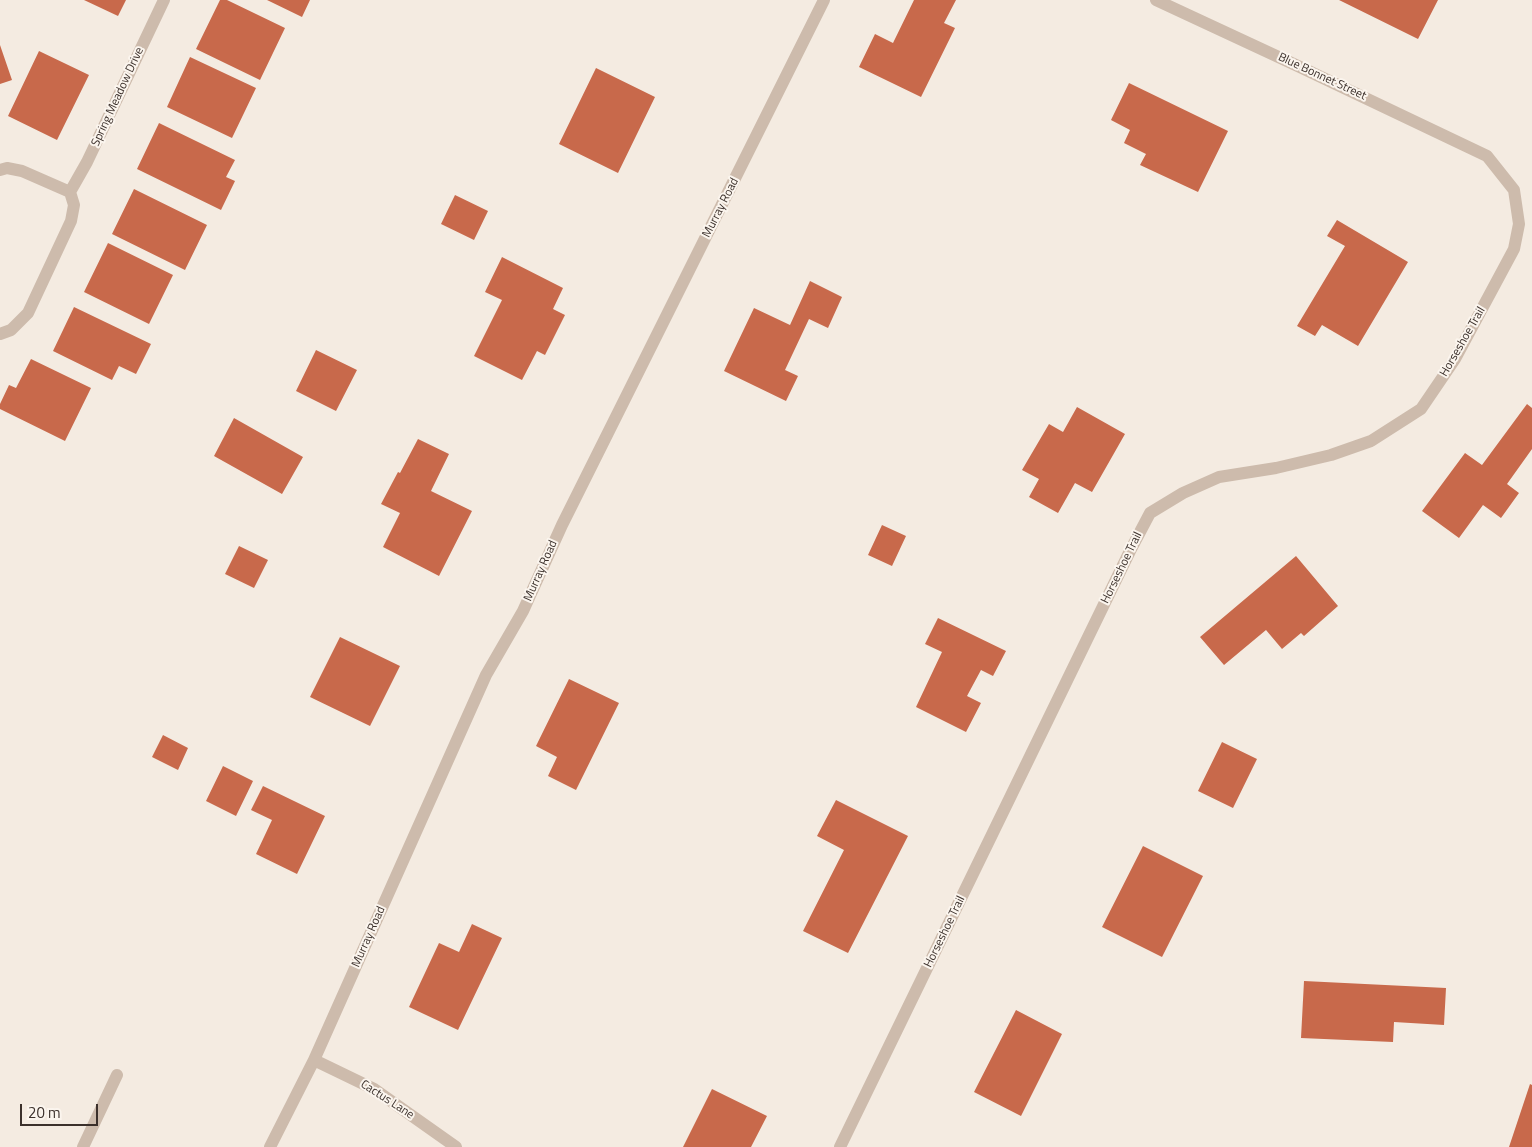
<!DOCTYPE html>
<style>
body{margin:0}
#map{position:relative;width:1532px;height:1147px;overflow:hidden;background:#f4ebe1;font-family:"Titillium Web",sans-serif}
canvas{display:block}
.scale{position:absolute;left:20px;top:1104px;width:78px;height:22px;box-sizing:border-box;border:2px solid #3b302b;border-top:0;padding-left:6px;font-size:15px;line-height:18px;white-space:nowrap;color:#3b302b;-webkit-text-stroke:4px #fbf5ee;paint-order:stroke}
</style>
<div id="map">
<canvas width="1532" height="1147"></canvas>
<div class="scale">20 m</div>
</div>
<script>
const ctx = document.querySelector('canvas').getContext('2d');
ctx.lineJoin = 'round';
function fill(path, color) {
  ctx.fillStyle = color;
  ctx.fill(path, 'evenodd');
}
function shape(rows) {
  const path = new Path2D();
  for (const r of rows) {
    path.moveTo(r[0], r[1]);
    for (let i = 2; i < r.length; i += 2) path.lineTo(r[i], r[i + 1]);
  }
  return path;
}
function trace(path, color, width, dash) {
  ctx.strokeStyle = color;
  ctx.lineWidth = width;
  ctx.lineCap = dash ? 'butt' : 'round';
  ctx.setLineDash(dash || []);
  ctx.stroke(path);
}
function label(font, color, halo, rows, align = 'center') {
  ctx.font = font + ' "Titillium Web",sans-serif';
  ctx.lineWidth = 4;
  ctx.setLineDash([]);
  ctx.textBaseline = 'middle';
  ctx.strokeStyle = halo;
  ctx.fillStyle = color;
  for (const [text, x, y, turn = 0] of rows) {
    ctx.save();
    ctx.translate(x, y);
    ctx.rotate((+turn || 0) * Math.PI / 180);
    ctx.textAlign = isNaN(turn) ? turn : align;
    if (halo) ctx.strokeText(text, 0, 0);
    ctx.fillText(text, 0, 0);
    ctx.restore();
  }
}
fill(shape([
 [84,0,126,0,118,16],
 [220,0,227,0,285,28,260,80,196,49],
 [267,0,310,0,302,17],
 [914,0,956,0,944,23,955,28,921,97,859,67,875,34,893,43],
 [1339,0,1438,0,1418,39],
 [0,45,12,80,0,84],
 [39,51,89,75,57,140,8,116],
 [190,57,256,88,232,138,167,107],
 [596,68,655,97,618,173,559,144],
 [1129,83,1228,131,1198,192,1140,165,1146,154,1124,143,1130,130,1111,120],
 [159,123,235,160,226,177,235,181,221,210,137,169],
 [134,189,207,225,185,270,112,234],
 [455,195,488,211,474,240,441,224],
 [1337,220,1408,262,1358,346,1322,325,1315,336,1297,326,1345,246,1327,236],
 [108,243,173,275,149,324,84,292],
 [502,257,563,288,553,309,565,315,545,355,537,351,522,380,474,356,502,300,485,292],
 [810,281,842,297,828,328,809,319,785,370,798,376,786,401,724,371,754,308,790,325],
 [74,307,151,344,136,374,119,366,112,380,53,351],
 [316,350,357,370,336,411,296,391],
 [31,359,91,388,65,441,0,409,0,404,9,385,16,388],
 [1527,404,1532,408,1532,449,1507,484,1519,493,1501,518,1483,505,1459,538,1422,511,1465,453,1482,465],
 [1077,407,1125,434,1092,492,1075,483,1058,513,1029,497,1039,479,1022,470,1049,424,1063,432],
 [234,418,303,457,282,494,214,456],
 [418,439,449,454,431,491,472,511,439,576,383,547,400,513,381,504,398,472,400,473],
 [882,525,906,536,892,566,868,555],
 [239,546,268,560,254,588,225,574],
 [1296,556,1338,606,1304,636,1301,633,1282,649,1266,630,1224,665,1200,637],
 [938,618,1006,651,993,676,981,670,967,696,981,703,966,732,916,707,942,652,925,644],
 [340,637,400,666,370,726,310,697],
 [569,679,619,703,576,790,548,776,557,757,536,746],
 [163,735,188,748,178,770,152,757],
 [1222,742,1257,759,1233,808,1198,791],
 [223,766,253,781,236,816,206,801],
 [263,786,325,816,297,874,256,854,272,820,251,810],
 [836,800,908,836,848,953,803,931,844,850,817,836],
 [1143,846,1203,876,1162,957,1102,927],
 [472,924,502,938,458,1030,409,1007,439,943,459,952],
 [1304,981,1446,988,1444,1025,1394,1022,1393,1042,1301,1038],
 [1016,1010,1062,1034,1021,1116,974,1092],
 [1530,1084,1532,1085,1532,1147,1509,1147],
 [712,1089,767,1116,751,1147,683,1147]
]), '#c8694b');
trace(shape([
 [83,1147,117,1075]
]), '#cdbbac', 12);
trace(shape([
 [0,170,7,168,22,171,70,192],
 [0,334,11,330,28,313,71,221,74,205,70,192,87,162,164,0],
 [314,1060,374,1089,456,1147],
 [270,1147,314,1060,486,675,523,611,562,525,824,0],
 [840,1147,1130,551,1150,513,1183,493,1219,477,1276,468,1331,455,1371,441,1421,409,1455,359,1514,249,1519,224,1514,190,1487,156,1300,67,1156,0]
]), '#cdbbac', 12);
label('12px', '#3b302b', '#fbf5ee', [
 ["Blue Bonnet Street",1322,77,25],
 ["Spring Meadow Drive",118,97,-65],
 ["Murray Road",721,208,-63],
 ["Horseshoe Trail",1463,342,-60],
 ["Horseshoe Trail",1122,568,-64],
 ["Murray Road",541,571,-66],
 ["Horseshoe Trail",945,932,-64],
 ["Murray Road",369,937,-66],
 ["Cactus Lane",387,1100,33]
]);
</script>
